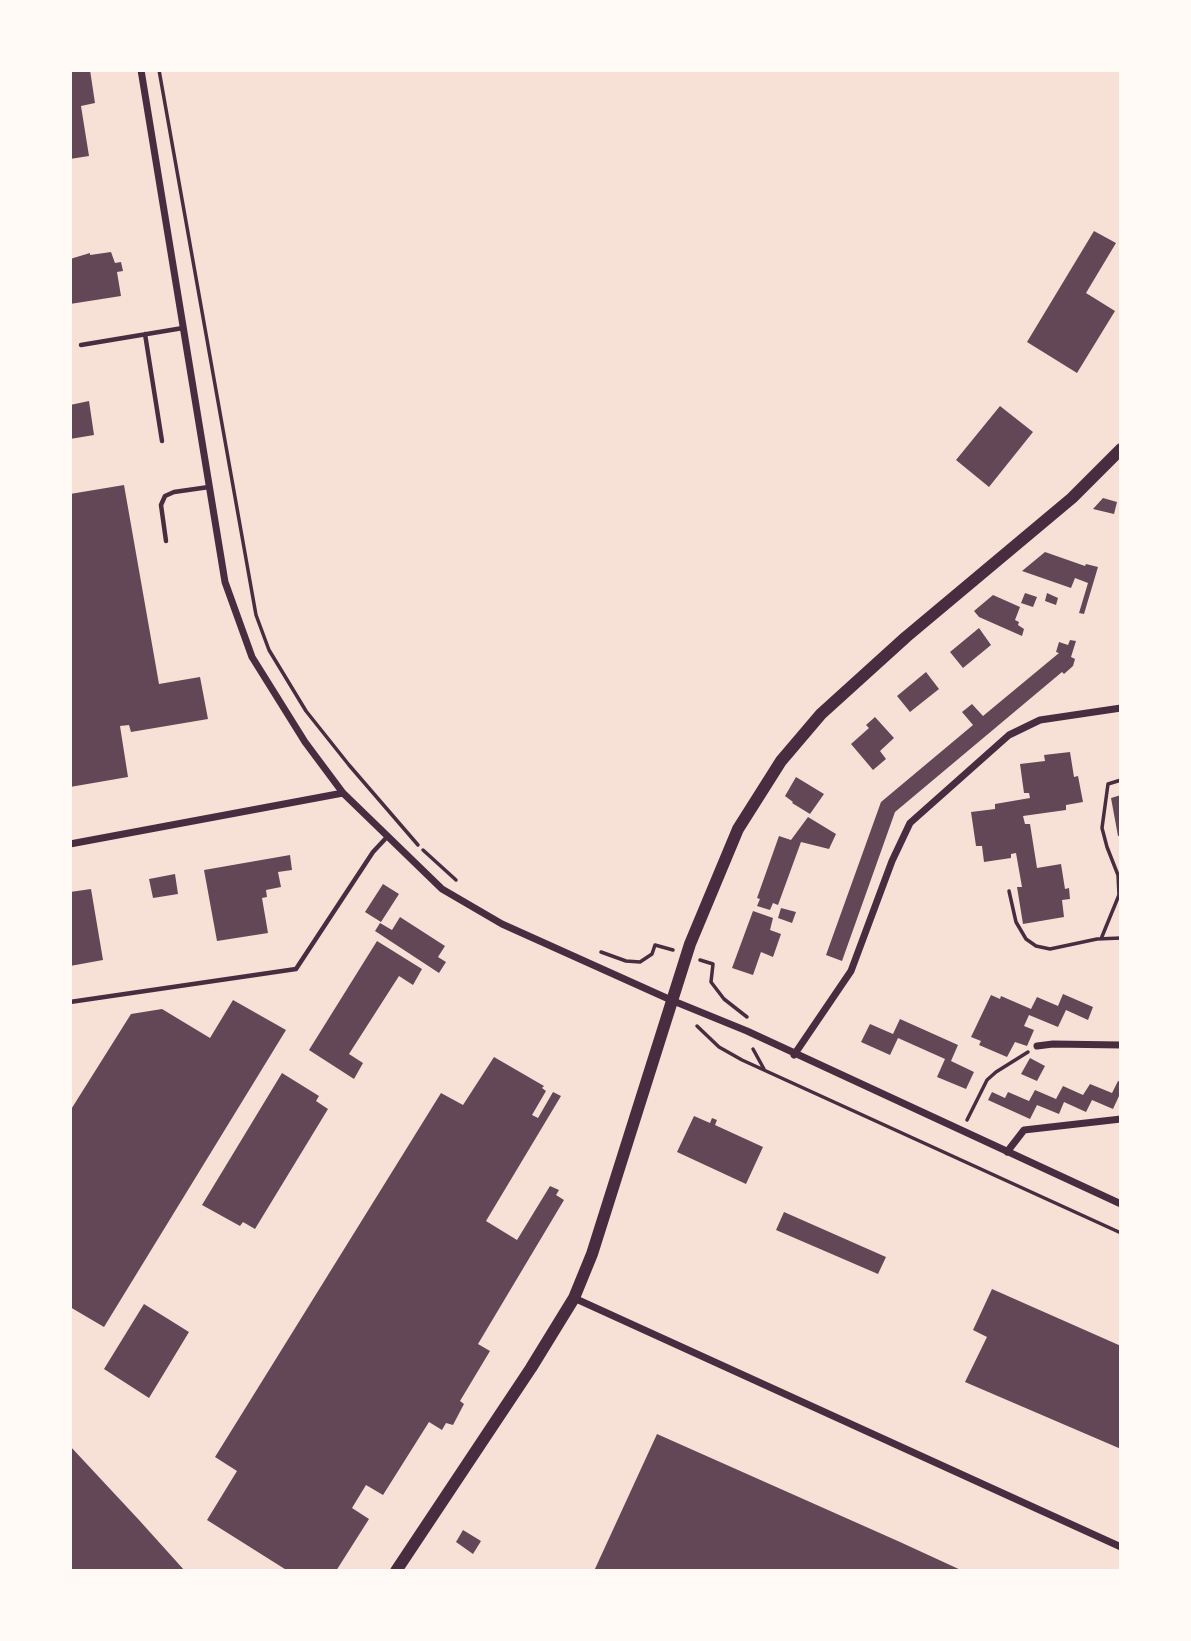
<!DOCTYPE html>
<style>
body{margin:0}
#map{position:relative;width:1191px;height:1641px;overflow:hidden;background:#f7e1d7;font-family:Quicksand,sans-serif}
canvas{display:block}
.frame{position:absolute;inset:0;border:72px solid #fffaf5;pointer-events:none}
</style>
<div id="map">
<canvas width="1191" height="1641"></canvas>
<div class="frame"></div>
</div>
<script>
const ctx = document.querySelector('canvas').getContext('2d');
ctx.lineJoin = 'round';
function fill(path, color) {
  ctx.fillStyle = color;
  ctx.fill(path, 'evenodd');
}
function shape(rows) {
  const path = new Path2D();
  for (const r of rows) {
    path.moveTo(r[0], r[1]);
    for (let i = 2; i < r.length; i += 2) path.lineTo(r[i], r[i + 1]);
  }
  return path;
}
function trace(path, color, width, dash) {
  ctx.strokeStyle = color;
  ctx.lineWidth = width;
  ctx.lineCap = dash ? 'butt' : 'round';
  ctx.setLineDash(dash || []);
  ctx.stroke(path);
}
fill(shape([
 [70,70,90,70,95,103,81,106,89,156,70,159],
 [1094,231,1116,243,1086,293,1115,311,1077,373,1027,342],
 [111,252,115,263,121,262,123,271,117,272,121,296,70,304,70,259,90,253,90,255],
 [89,401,94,435,70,439,70,405],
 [1000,406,1033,432,989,487,956,460],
 [124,485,159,684,200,677,208,719,131,732,129,725,120,726,128,777,70,787,70,494],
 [1103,498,1117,502,1114,514,1093,509],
 [1045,552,1085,566,1086,564,1098,567,1084,614,1079,613,1088,583,1075,578,1071,588,1022,571],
 [1025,593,1037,597,1033,607,1021,603],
 [1047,593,1058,598,1056,605,1045,601],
 [993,595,1020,607,1015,620,1019,622,1018,625,1024,629,1022,636,979,617,974,611],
 [979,628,991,645,963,668,950,652],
 [1070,640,1076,641,1071,657,1075,659,1073,666,1064,674,1062,672,895,812,842,961,826,955,881,802,973,725,962,712,972,704,983,716,1059,653,1056,652,1059,642,1068,645],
 [926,672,939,689,910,712,897,696],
 [875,717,894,738,880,751,886,759,873,770,851,744,869,728,866,725],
 [1070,752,1074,777,1078,776,1083,802,1066,805,1066,810,1023,816,1025,824,1030,824,1037,868,1061,864,1065,889,1069,888,1070,899,1062,900,1064,917,1023,924,1017,887,1022,887,1016,853,1011,854,1011,858,984,862,982,846,976,846,971,812,995,809,995,804,1030,798,1029,793,1024,793,1020,764,1045,761,1044,755],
 [796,777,824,794,810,814,792,803,793,802,785,796],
 [1121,795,1121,836,1118,836,1111,798],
 [808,817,836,834,829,849,801,842,778,905,773,903,770,910,757,906,760,899,757,898,779,836,791,840],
 [290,855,292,870,278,872,281,887,266,890,267,897,262,898,268,933,217,941,204,870],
 [175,874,178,894,153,898,149,879],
 [383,884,399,894,381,922,365,912],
 [91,889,103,960,70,966,70,892],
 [781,908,796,912,792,923,778,918],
 [753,911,773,918,770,930,781,934,773,957,761,952,753,975,732,968],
 [400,917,445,946,438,957,446,962,439,973,375,931,380,923,392,930],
 [377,941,422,969,413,985,399,976,349,1054,363,1063,354,1079,309,1050],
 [1063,994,1093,1007,1088,1020,1066,1010,1058,1027,1029,1015,1024,1026,1034,1030,1027,1046,1015,1042,1007,1057,979,1045,981,1041,971,1037,991,995,1000,999,1001,996,1031,1009,1037,997,1058,1006],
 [233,1000,286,1030,104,1327,70,1307,70,1111,131,1014,162,1009,210,1038],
 [900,1019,958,1045,951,1061,974,1072,966,1089,937,1077,945,1059,898,1038,890,1055,861,1042,870,1024,893,1034],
 [494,1057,544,1086,542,1088,546,1091,532,1115,538,1118,553,1092,561,1096,486,1221,517,1240,550,1186,559,1190,556,1195,564,1200,478,1344,490,1351,460,1401,464,1404,453,1425,446,1423,442,1430,429,1422,383,1495,366,1485,352,1508,369,1519,336,1571,288,1571,207,1520,237,1471,215,1457,441,1093,463,1105],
 [1030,1058,1045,1066,1037,1081,1021,1074],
 [282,1073,319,1096,316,1101,328,1109,255,1229,243,1222,240,1226,202,1205],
 [1118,1081,1121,1082,1121,1097,1119,1096,1113,1109,1092,1100,1086,1112,1064,1102,1059,1114,1037,1105,1030,1119,988,1100,992,1092,1005,1098,1008,1092,1029,1101,1035,1090,1056,1099,1063,1086,1083,1095,1090,1084,1112,1093],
 [694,1116,710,1123,712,1118,717,1120,715,1125,763,1147,746,1184,677,1152],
 [784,1212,886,1257,878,1274,776,1230],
 [992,1289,1121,1346,1121,1449,965,1382,987,1337,973,1330],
 [144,1304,189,1332,149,1398,104,1369],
 [657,1434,900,1542,963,1571,594,1571],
 [70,1446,139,1520,185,1571,70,1571],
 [463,1530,481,1541,473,1554,456,1542]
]), '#644757');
trace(shape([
 [159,70,256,615,269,650,306,711,349,765,418,845],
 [423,850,456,880],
 [1009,891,1016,922,1026,939,1036,946,1050,949,1097,939,1121,938],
 [1101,939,1119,895,1118,875,1107,847,1102,828,1108,784,1121,780],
 [601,952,626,961,640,962,652,954,655,945,673,950],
 [700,960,713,964,711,982,724,999,747,1017],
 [697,1026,719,1047,742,1060,1121,1233],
 [753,1049,764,1069],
 [967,1120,987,1080,996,1072,1028,1052]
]), '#4a2c40', 3.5);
trace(shape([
 [145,334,162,441],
 [81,345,183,328],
 [166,541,161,505,165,496,174,492,209,487],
 [70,1002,296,969,373,852,387,837]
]), '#4a2c40', 4.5);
trace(shape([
 [141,70,225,582,252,657,305,742,343,793,442,889,502,924,671,1000,747,1031,1121,1204],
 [70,844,343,793],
 [1037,1046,1053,1044,1121,1045],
 [794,1055,851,971,892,861,910,823,1009,735,1040,720,1121,708],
 [1007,1152,1024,1130,1121,1119],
 [574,1298,1121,1547]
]), '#4a2c40', 7);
trace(shape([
 [396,1571,531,1368,574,1298,592,1254,690,944,738,829,781,761,821,714,906,637,1072,498,1121,449]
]), '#4a2c40', 12);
</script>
